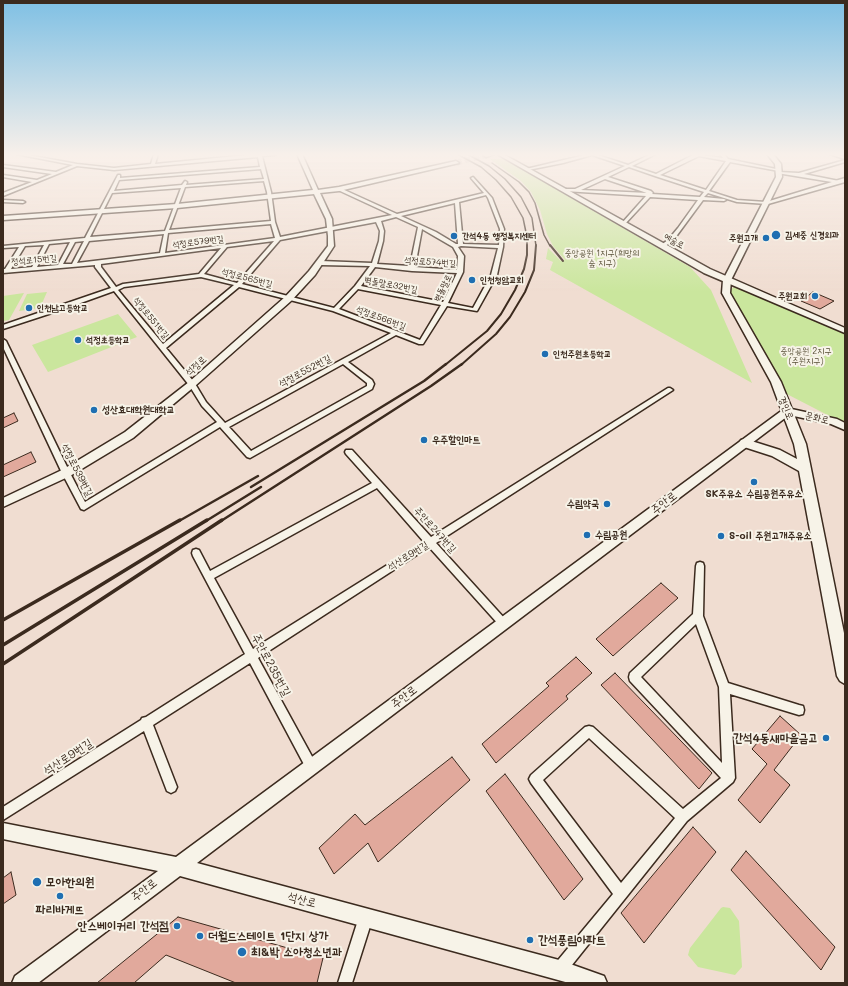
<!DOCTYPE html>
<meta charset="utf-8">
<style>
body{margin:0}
#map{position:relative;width:848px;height:986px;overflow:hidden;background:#f0ddd1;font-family:Mali,sans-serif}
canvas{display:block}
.frame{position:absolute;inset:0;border:4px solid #3b2a1e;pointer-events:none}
</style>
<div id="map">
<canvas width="848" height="986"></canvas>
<div class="frame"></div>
</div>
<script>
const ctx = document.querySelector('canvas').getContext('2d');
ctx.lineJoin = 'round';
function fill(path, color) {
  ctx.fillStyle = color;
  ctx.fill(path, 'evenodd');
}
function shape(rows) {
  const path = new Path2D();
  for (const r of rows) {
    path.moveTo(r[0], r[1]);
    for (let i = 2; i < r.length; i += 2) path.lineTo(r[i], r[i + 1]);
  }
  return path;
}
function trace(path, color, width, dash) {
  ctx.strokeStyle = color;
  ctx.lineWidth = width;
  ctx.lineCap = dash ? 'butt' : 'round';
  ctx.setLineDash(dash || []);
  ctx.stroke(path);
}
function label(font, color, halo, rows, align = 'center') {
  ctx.font = font + ' Mali,"Poor Story",sans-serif';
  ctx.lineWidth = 4;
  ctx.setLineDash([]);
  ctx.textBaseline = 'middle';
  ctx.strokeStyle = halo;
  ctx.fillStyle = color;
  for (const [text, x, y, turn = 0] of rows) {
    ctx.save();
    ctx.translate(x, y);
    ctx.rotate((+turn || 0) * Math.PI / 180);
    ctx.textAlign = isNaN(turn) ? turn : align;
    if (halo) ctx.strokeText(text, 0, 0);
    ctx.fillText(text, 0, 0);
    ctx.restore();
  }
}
fill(shape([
 [490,159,502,159,509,162,690,267,711,290,752,383,550,270,553,262,546,259,548,248,561,261,565,260,553,246,547,234,540,210,531,192,521,181],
 [734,287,740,287,845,331,845,424,779,390,726,293],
 [47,292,40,308,19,311,27,294],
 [24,293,9,320,3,321,3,296],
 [118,314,137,337,48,372,32,345],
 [723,907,730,908,739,921,742,967,735,975,698,967,688,955,690,948,721,908]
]), '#cae69d');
const building = shape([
 [813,292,834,301,820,309,801,301,813,292],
 [14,413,18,421,3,428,3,418,14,413],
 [31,452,36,462,3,477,3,465,31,452],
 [661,583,678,598,613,656,596,639,661,583],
 [576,657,592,673,566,696,568,699,496,763,482,744,549,686,546,683,576,657],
 [615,673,712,773,699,789,601,685,615,673],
 [780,716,801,735,774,770,790,785,760,823,738,800,767,764,752,749,780,716],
 [452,757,470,780,378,862,368,843,334,874,319,848,355,814,365,825,452,757],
 [505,774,583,879,564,900,486,791,505,774],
 [693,827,716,852,644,943,621,913,693,827],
 [746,851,835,947,821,970,731,870,746,851],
 [11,872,16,895,3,904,3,878,11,872],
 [178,917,323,958,317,983,236,983,166,955,134,983,97,983,178,917]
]);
fill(building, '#e1a99c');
trace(building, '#3b2a1e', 1);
trace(shape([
 [456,163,486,155]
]), '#ccb9ad', 6, [6, 3]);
const street = shape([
 [16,154,23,154,77,164,114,168,151,164,154,154,158,154,155,164,257,154,277,154,275,155,262,156,271,192,275,222,280,237,392,215,338,190,338,188,340,188,397,214,484,193,471,178,473,177,492,198,504,229,503,247,497,275,477,311,447,306,423,344,419,344,396,335,348,362,372,380,374,384,372,389,250,458,247,457,220,427,84,510,81,509,62,473,3,347,3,339,6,341,70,473,85,502,217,422,202,406,189,385,114,291,64,309,3,329,3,325,111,288,95,267,95,265,3,273,3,269,5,269,19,247,3,248,3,246,85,238,118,175,120,175,120,178,260,167,258,157,114,170,77,166,3,196,3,193,32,182,3,177,3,175,37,180,52,174,3,167,3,165,56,172,73,165,16,154],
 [261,169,264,179,186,185,187,182,185,181,182,185,114,191,119,180,261,169],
 [264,181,267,192,271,221,169,230,185,187,264,181],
 [181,188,165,231,90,237,112,193,181,188],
 [486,195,488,198,500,229,499,245,463,244,459,202,486,195],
 [455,203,458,244,456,244,436,232,401,216,455,203],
 [396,217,418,227,410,266,377,264,383,241,384,231,381,221,396,217],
 [376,222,380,231,379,241,372,263,321,261,318,263,321,265,370,266,355,286,334,308,242,284,280,240,376,222],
 [271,224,275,238,165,253,168,233,271,224],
 [422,229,453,247,458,256,457,270,415,267,422,229],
 [164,234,160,253,77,263,89,241,164,234],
 [84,241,72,264,63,264,75,242,84,241],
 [274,241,237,283,204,274,227,247,274,241],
 [70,242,58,265,37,267,49,244,70,242],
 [44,245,32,267,11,269,25,246,44,245],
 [461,246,498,248,491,275,473,308,448,303,463,272,464,256,458,247,461,246],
 [221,248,199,274,123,284,116,287,101,267,101,264,221,248],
 [375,267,412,271,457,273,443,302,361,286,375,267],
 [201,277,234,285,163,344,118,290,124,287,201,277],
 [239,287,333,311,391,333,225,423,206,402,194,382,166,348,239,287],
 [358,289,441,305,420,340,339,309,358,289],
 [343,364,367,383,367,386,251,451,229,427,238,422,343,364],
 [589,154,595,154,628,165,651,154,656,154,632,166,656,174,695,154,723,158,720,154,724,154,728,159,781,170,779,171,730,162,709,191,737,200,766,202,768,202,768,204,737,202,708,193,704,197,724,199,726,200,724,201,703,200,672,242,663,247,661,247,661,245,668,240,678,228,698,200,650,197,624,225,622,224,622,223,646,196,564,191,562,190,564,189,575,189,625,166,592,155,563,163,528,170,526,169,589,154],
 [699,156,726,161,706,190,660,175,699,156],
 [629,167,655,176,704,192,700,197,652,194,653,193,651,191,608,177,629,167],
 [605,179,647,193,649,193,581,190,605,179],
 [829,154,835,154,845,157,845,159,829,154],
 [845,160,845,162,804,174,839,181,838,183,777,173,779,172,799,173,845,160],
 [3,200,23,201,25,202,23,203,3,202,3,200],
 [668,388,670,388,673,390,436,543,506,620,508,623,506,626,503,628,500,626,429,547,258,658,315,762,317,766,315,770,311,772,307,770,250,663,153,725,177,787,175,791,171,793,167,791,144,731,3,820,3,807,141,720,142,718,146,717,245,654,193,556,192,553,193,550,196,549,199,550,210,571,372,483,346,454,345,452,346,450,352,450,431,537,668,388],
 [377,488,424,542,253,649,214,578,377,488],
 [700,562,703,563,704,566,703,616,728,683,799,705,803,706,804,710,803,714,799,715,730,694,735,778,733,782,687,821,564,975,559,977,554,975,552,970,554,965,613,894,531,783,529,779,531,775,585,727,589,726,593,727,683,809,721,778,630,681,629,677,630,673,693,614,696,566,697,563,700,562],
 [696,624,719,687,722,763,641,677,696,624],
 [589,738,675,818,621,883,543,780,589,738],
 [366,910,371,912,373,917,352,983,338,983,359,917,361,912,366,910]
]);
const secondary = shape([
 [297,154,302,154,318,190,339,187,456,161,459,163,339,191,320,193,332,219,334,246,315,275,291,301,195,386,133,438,70,476,3,507,3,498,62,470,125,432,189,382,285,297,309,271,328,246,328,236,326,219,314,194,177,208,3,220,3,216,177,204,313,190,297,154],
 [484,154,495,154,486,157,483,155,484,154],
 [497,154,503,154,710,269,845,328,845,333,704,273,497,154],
 [845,178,845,182,768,204,763,203,845,178],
 [787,408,837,419,845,423,845,430,831,424,789,415,197,863,559,960,604,976,607,983,569,983,180,876,38,983,12,983,15,976,158,871,3,839,3,823,176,857,784,409,787,408]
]);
const primary = shape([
 [767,154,773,154,781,164,782,177,731,280,730,293,781,382,806,444,845,638,845,684,840,681,837,676,799,471,772,456,741,446,739,443,741,440,745,439,780,450,797,459,794,444,771,382,722,293,723,280,776,177,775,164,767,154]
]);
trace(street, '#3b2a1e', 3);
trace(secondary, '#3b2a1e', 3);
trace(primary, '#3b2a1e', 3);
fill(street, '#f7f3e8');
fill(secondary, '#f7f3e8');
fill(primary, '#f7f3e8');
trace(shape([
 [457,154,481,167,496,180,511,197,523,218,527,237,527,246],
 [467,154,489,166,505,179,521,197,532,218,536,246],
 [492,163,519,182,529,192,535,203,544,235,550,246]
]), '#3b2a1e', 1.5);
trace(shape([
 [550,245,563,261],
 [445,365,487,331,501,314,515,290,524,269,527,255,527,245],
 [461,365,496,334,510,317,525,292,534,270,536,245]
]), '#3b2a1e', 2);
trace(shape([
 [251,487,424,381,446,364],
 [179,521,258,476],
 [206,521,261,487],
 [221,521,431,386,462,364]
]), '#3b2a1e', 2.5);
trace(shape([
 [3,620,180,520],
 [3,645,207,520],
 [3,664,222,520]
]), '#3b2a1e', 3.5);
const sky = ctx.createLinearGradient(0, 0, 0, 292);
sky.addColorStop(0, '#7fc0e4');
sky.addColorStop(0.53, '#f8f0ea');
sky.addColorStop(1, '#f8f0ea00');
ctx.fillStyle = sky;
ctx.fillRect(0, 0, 848, 292);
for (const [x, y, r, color] of [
 [776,235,5,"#1f6fb2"],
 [454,236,4,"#1f6fb2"],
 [766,238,4,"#1f6fb2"],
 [472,280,4,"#1f6fb2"],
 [815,296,4,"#1f6fb2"],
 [29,308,4,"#1f6fb2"],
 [78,340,4,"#1f6fb2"],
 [545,354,4,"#1f6fb2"],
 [94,410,4,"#1f6fb2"],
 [424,440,4,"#1f6fb2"],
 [754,482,4,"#1f6fb2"],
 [607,504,4,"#1f6fb2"],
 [587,535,4,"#1f6fb2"],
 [721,536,4,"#1f6fb2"],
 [826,738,4,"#1f6fb2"],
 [37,882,5,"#1f6fb2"],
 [60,896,4,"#1f6fb2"],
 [177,926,4,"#1f6fb2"],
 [200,936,4,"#1f6fb2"],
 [530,940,4,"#1f6fb2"],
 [242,952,5,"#1f6fb2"]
]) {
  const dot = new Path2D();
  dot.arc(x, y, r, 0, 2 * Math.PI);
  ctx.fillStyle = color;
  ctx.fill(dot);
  trace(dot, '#f7f3e8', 1.5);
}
label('bold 9px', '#3b2a1e', '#f7f3e8', [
 ["김세중 신경외과",785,235],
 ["간석4동 행정복지센터",462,236],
 ["주원고개",758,238,"right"],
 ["인천청암교회",480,280],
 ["주원교회",807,296,"right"],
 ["인천남고등학교",37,308],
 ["석정초등학교",86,340],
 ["인천주원초등학교",553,354]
], 'left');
label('9px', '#3b2a1e', '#f7f3e8', [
 ["예술로",674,241,29],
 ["석정로579번길",198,242,-7],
 ["정석로15번길",34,260,-5],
 ["석정로574번길",430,262,4],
 ["석정로565번길",247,278,15],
 ["벽돌말로32번길",391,285,11],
 ["벽돌말로",443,288,-64],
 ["석정로551번길",151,318,51],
 ["석정로566번길",381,318,21]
]);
label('9px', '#585037', '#f7f3e8', [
 ["중앙공원 1지구(희망의",602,253],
 ["숲 지구)",602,263],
 ["중앙공원 2지구",806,351],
 ["(주원지구)",806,361]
]);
label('10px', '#3b2a1e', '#f7f3e8', [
 ["석정로",196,366,-42],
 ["석정로552번길",305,371,-28],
 ["경인로",786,408,68],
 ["문화로",817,418,13],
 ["석정로539번길",77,470,63],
 ["주안로247번길",435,530,48],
 ["석산로9번길",408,556,-32]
]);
label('bold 10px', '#3b2a1e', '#f7f3e8', [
 ["성산효대학원대학교",102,410],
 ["우주할인마트",432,440],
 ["SK주유소 수림공원주유소",754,494,"center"],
 ["수림약국",599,504,"right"],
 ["수림공원",595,535],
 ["S-oil 주원고개주유소",729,536]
], 'left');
label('12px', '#3b2a1e', '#f7f3e8', [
 ["주안로",664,503,-37],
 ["주안로235번길",271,665,62],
 ["주안로",404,697,-37],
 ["석산로9번길",68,757,-33],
 ["주안로",144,890,-37],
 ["석산로",302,900,15]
]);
label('bold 12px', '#3b2a1e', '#f7f3e8', [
 ["간석4동새마을금고",818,738,"right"],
 ["모아한의원",46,882],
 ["파리바게뜨",60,910,"center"],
 ["안스베이커리 간석점",169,926,"right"],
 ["더월드스테이트 1단지 상가",208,936],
 ["간석풍림아파트",538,940],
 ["최&박 소아청소년과",251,952]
], 'left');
</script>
